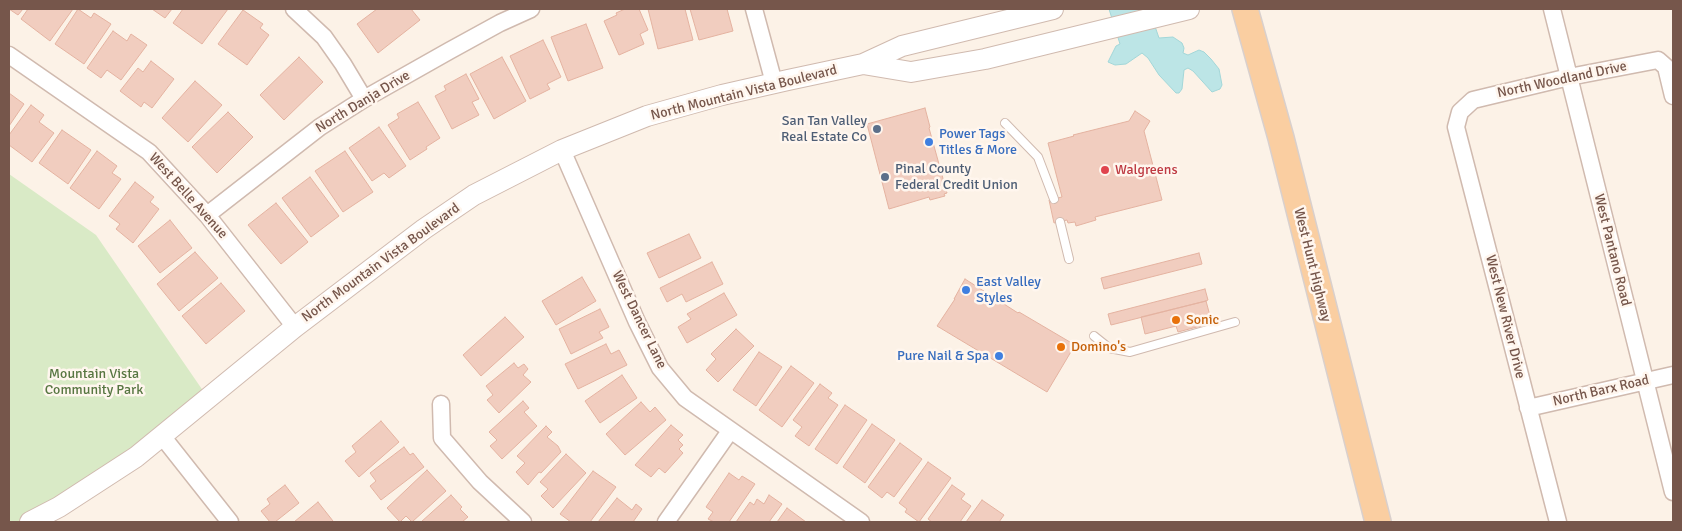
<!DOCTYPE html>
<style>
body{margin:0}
#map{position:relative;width:1682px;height:531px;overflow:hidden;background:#fcf2e7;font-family:Signika,sans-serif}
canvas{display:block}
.frame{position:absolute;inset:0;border:10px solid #76564b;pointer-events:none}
</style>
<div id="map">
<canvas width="1682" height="531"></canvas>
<div class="frame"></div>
</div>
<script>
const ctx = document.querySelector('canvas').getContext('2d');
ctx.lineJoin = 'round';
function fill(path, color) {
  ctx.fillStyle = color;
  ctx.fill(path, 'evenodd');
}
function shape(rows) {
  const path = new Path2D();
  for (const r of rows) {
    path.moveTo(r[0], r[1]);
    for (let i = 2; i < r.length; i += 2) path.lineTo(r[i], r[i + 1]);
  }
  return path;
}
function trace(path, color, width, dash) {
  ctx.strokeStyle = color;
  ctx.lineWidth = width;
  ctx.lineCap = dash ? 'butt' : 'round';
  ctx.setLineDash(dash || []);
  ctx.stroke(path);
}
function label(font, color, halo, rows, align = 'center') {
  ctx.font = font + ' Signika,sans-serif';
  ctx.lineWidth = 5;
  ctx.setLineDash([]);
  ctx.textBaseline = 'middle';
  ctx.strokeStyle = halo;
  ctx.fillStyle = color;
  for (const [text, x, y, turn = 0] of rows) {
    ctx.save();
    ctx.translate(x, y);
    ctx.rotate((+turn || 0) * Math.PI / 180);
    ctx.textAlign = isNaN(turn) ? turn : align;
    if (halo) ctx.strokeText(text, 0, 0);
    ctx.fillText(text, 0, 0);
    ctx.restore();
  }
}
fill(shape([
 [9,174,96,235,208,398,30,522,9,522]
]), '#d9eac6');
const water = shape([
 [1109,9,1149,9,1159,38,1173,37,1182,43,1184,48,1183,53,1188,55,1199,50,1204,52,1211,59,1219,69,1222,85,1220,89,1212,92,1193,71,1188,68,1184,70,1182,89,1179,93,1176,93,1159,75,1148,58,1142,53,1126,64,1115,65,1108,62,1116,46,1120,44,1109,9]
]);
fill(water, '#bce5e6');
trace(water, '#a2d6d8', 1);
const building = shape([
 [9,9,23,9,18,15,9,9],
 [28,9,73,9,50,41,21,19,28,9],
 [78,9,91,18,94,13,111,24,84,64,55,44,78,9],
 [152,9,172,9,165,18,152,9],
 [183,9,228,9,202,44,173,23,183,9],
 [377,9,411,9,420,20,378,53,357,24,377,9],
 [625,9,639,9,648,30,640,34,644,44,619,55,604,21,617,15,616,13,625,9],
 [648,9,685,9,693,40,658,49,648,9],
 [690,9,727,9,733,31,699,40,690,9],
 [243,10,263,24,260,28,269,35,247,65,218,44,243,10],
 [586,24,603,68,568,81,551,37,586,24],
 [113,31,127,41,131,34,147,45,121,80,107,70,101,78,87,68,113,31],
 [543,40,561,77,547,84,550,89,530,99,510,56,543,40],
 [299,57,323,82,284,120,260,95,299,57],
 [502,57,526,101,494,119,470,74,502,57],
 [151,61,174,79,152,108,144,102,141,107,120,91,138,68,143,72,151,61],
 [466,74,479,99,472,102,479,115,452,129,435,96,446,90,444,86,466,74],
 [195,81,222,105,188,142,162,118,195,81],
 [9,93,24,104,9,126,9,93],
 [418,102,440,138,426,147,427,149,410,160,388,125,399,118,397,114,418,102],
 [31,105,44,115,39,122,54,133,32,162,9,145,9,135,31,105],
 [925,108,930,127,929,128,947,193,944,194,945,196,930,200,929,197,889,209,867,124,925,108],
 [1135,111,1150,121,1144,131,1162,200,1095,217,1096,220,1076,226,1075,222,1068,223,1067,220,1054,223,1049,200,1062,197,1048,143,1074,136,1073,135,1129,121,1135,111],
 [228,112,253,137,217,173,192,147,228,112],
 [379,127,406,166,389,178,384,173,372,181,349,148,379,127],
 [62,130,91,150,68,184,39,163,62,130],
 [97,151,117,166,112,173,121,179,99,209,70,188,97,151],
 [345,151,373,192,343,212,315,171,345,151],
 [310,177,339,216,311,237,282,198,310,177],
 [135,182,154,197,150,202,159,209,133,243,116,229,120,224,109,216,135,182],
 [276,203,308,242,281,264,248,225,276,203],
 [170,220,192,248,160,273,138,246,170,220],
 [689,234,701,258,659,278,647,253,689,234],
 [195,252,218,278,179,311,157,284,195,252],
 [1199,253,1202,264,1104,289,1101,278,1199,253],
 [712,262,723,284,686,302,682,294,667,302,660,288,712,262],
 [582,277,596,301,556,325,542,301,582,277],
 [965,279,1018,313,1019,312,1075,345,1047,392,937,326,955,299,954,299,965,279],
 [221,283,245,311,206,344,182,316,221,283],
 [1205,289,1208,300,1206,301,1111,325,1108,314,1205,289],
 [724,293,737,315,687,343,678,327,691,319,687,314,724,293],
 [1206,301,1212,323,1178,332,1176,326,1145,334,1141,317,1206,301],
 [600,309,609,327,599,332,603,338,571,354,559,329,600,309],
 [505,317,524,337,481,376,463,355,505,317],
 [736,329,754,346,718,382,706,370,716,359,711,354,736,329],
 [606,344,611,354,619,350,627,365,578,389,565,364,606,344],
 [759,352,782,367,756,406,733,390,759,352],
 [514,363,518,368,524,364,528,369,523,375,531,382,499,413,487,400,493,395,486,386,514,363],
 [791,366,814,383,782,427,759,410,791,366],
 [622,375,637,398,600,423,585,401,622,375],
 [820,384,832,393,828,398,838,405,809,446,795,436,802,427,793,420,820,384],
 [523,401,529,408,524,412,537,426,502,459,490,446,497,440,489,432,523,401],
 [641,402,650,412,655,407,666,420,625,455,606,434,641,402],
 [845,405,867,420,837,464,815,449,845,405],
 [381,421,399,442,359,477,345,461,356,452,352,446,381,421],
 [872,424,895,440,865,483,843,467,872,424],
 [671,425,683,435,678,440,683,445,679,449,683,453,665,473,659,468,651,477,635,465,671,425],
 [546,426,552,432,547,437,558,446,561,452,541,473,539,472,528,485,516,472,525,463,517,456,546,426],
 [900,443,922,459,894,497,887,492,882,498,868,487,900,443],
 [404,447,410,455,413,453,424,467,381,500,370,486,376,481,370,473,404,447],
 [566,454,586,473,553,508,541,496,548,489,540,482,566,454],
 [928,462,951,478,919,522,905,512,907,509,899,503,928,462],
 [427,470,446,491,412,522,406,516,400,522,387,508,427,470],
 [593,471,616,487,590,522,571,522,560,514,593,471],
 [729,473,739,480,742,476,755,484,729,522,714,522,708,519,713,512,706,507,729,473],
 [285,485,299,503,275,522,270,522,261,511,270,504,267,499,285,485],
 [952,485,965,494,961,499,971,506,960,522,932,522,928,519,952,485],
 [451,495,462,507,460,509,468,517,462,522,421,522,451,495],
 [769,495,782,504,769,522,736,522,750,502,754,505,757,499,764,504,769,495],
 [617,498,632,510,636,504,642,509,633,522,598,522,617,498],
 [982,500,1004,515,999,522,966,522,982,500],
 [318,502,333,521,331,522,294,522,318,502],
 [787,508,806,522,777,522,787,508]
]);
fill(building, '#f1cdbf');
trace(building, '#e4b2a0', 1);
const service = shape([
 [1005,123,1038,157,1054,199],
 [1060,222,1069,259],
 [1094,336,1109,348,1130,352,1235,322]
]);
const minor = shape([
 [294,9,324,37,343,64,364,99],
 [754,9,774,83],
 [1552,9,1673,492],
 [9,55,149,152,207,215,295,327],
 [562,150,637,322,660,368,685,398,861,522],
 [207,215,320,127,364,99,449,51,500,23,531,9],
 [441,404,442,438,480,482,523,522],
 [1528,408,1673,375],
 [162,436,230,522],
 [666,522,730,431],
 [1558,522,1456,127,1460,112,1473,100,1569,77,1658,60,1666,67,1673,96]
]);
const tertiary = shape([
 [863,64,911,72,985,59,1189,9],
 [30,522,59,507,136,457,295,327,424,229,474,195,562,150,647,116,722,95,788,80,863,64,902,46,1053,9]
]);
const primary = shape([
 [1245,9,1281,138,1378,522]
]);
trace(service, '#d0baaf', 10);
trace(minor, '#d0baaf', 19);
trace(tertiary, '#d0baaf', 22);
trace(primary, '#d9d0cd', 28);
trace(service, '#fff', 8);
trace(minor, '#fff', 16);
trace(tertiary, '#fff', 20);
trace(primary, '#facea1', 25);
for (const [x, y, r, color] of [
 [877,129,5,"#5c6f8a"],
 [929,142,5,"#3f7fe0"],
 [1105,170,5,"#e0444e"],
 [885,177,5,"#5c6f8a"],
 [966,290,5,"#3f7fe0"],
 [1176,320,5,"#e8710a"],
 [1061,347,5,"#e8710a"],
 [999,356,5,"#3f7fe0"]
]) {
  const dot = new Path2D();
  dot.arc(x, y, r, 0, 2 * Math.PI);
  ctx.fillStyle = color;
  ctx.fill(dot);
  trace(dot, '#fff6ee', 2);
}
label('14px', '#76564b', '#fff6ee', [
 ["North Woodland Drive",1562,80,-12],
 ["North Mountain Vista Boulevard",744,93,-14],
 ["North Danja Drive",363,102,-31],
 ["West Belle Avenue",188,196,48],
 ["West Pantano Road",1612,250,76],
 ["North Mountain Vista Boulevard",381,263,-36],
 ["West Hunt Highway",1312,265,76],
 ["West New River Drive",1505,317,76],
 ["West Dancer Lane",639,320,64],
 ["North Barx Road",1601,391,-13]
]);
label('14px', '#4e5e75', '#fff6ee', [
 ["San Tan Valley",867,121],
 ["Real Estate Co",867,137],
 ["Pinal County",895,169,"left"],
 ["Federal Credit Union",895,185,"left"]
], 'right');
label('14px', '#366cbe', '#fff6ee', [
 ["Power Tags",939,134],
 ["Titles & More",939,150],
 ["East Valley",976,282],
 ["Styles",976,298],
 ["Pure Nail & Spa",989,356,"right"]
], 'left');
label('14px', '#be3a42', '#fff6ee', [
 ["Walgreens",1115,170]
], 'left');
label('14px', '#c56008', '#fff6ee', [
 ["Sonic",1186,320],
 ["Domino's",1071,347]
], 'left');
label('14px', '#577641', '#fff6ee', [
 ["Mountain Vista",94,374],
 ["Community Park",94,390]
]);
</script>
